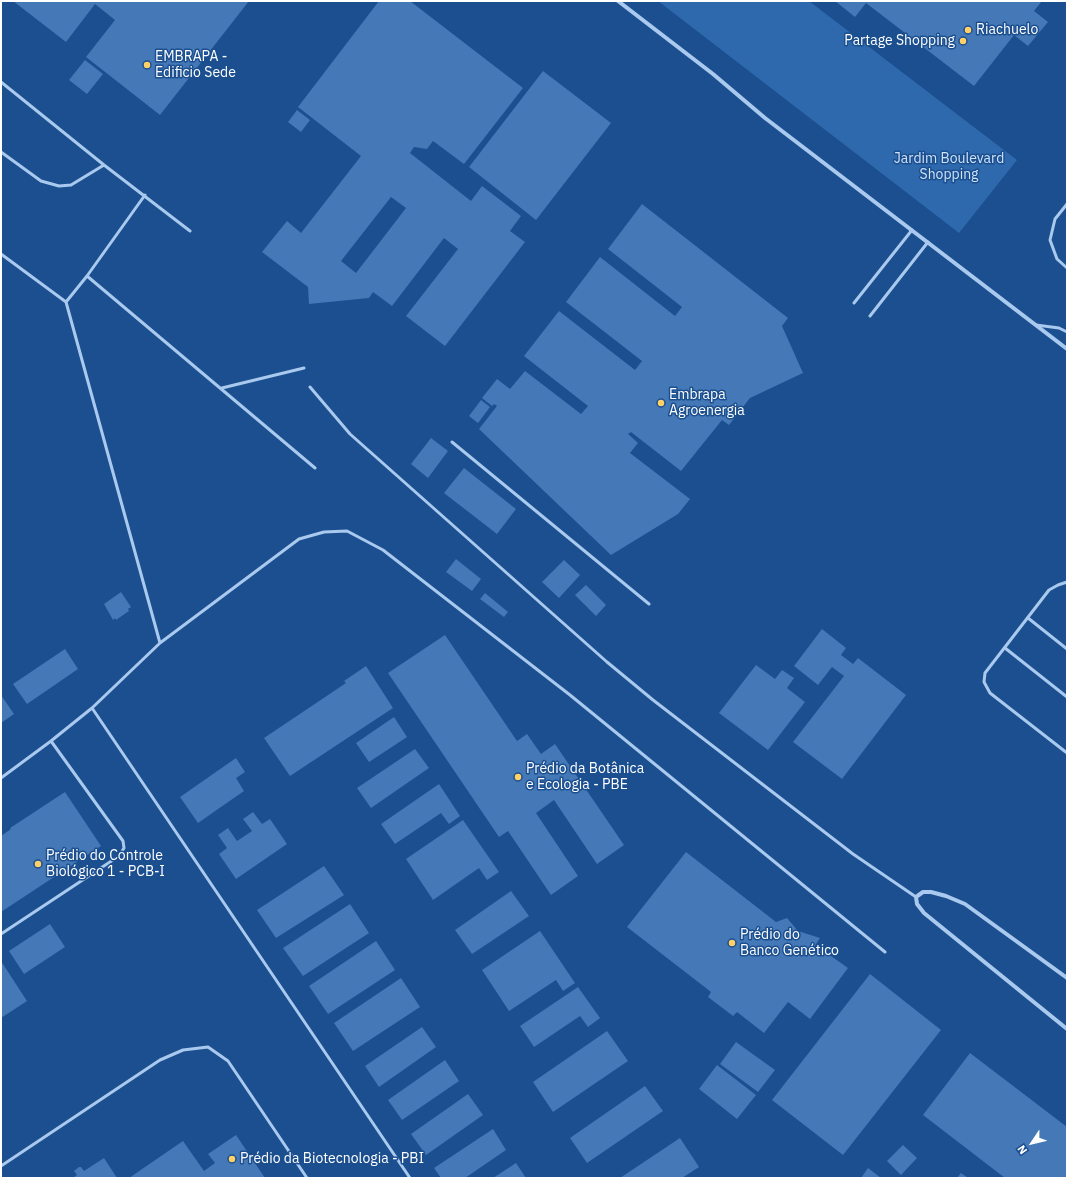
<!DOCTYPE html>
<meta charset="utf-8">
<style>
body{margin:0}
#map{position:relative;width:1068px;height:1179px;overflow:hidden;background:#1b4f8f;font-family:"IBM Plex Sans",sans-serif}
canvas{display:block}
.frame{position:absolute;inset:0;border:2px solid #fff;pointer-events:none}
.north{position:absolute;left:1012px;top:1123px;width:40px;height:40px;-webkit-text-stroke:3px #1b4f8f;paint-order:stroke;rotate:235deg;font-size:11px;font-weight:700;line-height:16px;text-align:center;color:#fff}
.north::after{content:'';display:block;margin:auto;width:14px;height:18px;background:#fff;clip-path:polygon(50% 0,100% 100%,50% 72%,0 100%)}
</style>
<div id="map">
<canvas width="1068" height="1179"></canvas>
<div class="frame"></div>
<div class="north">N</div>
</div>
<script>
const ctx = document.querySelector('canvas').getContext('2d');
ctx.lineJoin = 'round';
function fill(path, color) {
  ctx.fillStyle = color;
  ctx.fill(path, 'evenodd');
}
function shape(rows) {
  const path = new Path2D();
  for (const r of rows) {
    path.moveTo(r[0], r[1]);
    for (let i = 2; i < r.length; i += 2) path.lineTo(r[i], r[i + 1]);
  }
  return path;
}
function trace(path, color, width, dash) {
  ctx.strokeStyle = color;
  ctx.lineWidth = width;
  ctx.lineCap = dash ? 'butt' : 'round';
  ctx.setLineDash(dash || []);
  ctx.stroke(path);
}
function label(font, color, halo, rows, align = 'center') {
  ctx.font = font + ' "IBM Plex Sans",sans-serif';
  ctx.lineWidth = 3;
  ctx.setLineDash([]);
  ctx.textBaseline = 'middle';
  ctx.strokeStyle = halo;
  ctx.fillStyle = color;
  for (const [text, x, y, turn = 0] of rows) {
    ctx.save();
    ctx.translate(x, y);
    ctx.rotate((+turn || 0) * Math.PI / 180);
    ctx.textAlign = isNaN(turn) ? turn : align;
    if (halo) ctx.strokeText(text, 0, 0);
    ctx.fillText(text, 0, 0);
    ctx.restore();
  }
}
fill(shape([
 [658,1,809,1,1017,160,959,233]
]), '#2e69ad');
fill(shape([
 [13,1,249,1,160,115,86,57,115,20,95,4,66,42],
 [379,1,410,1,523,88,464,164,433,141,427,149,414,147,410,153,471,201,482,186,521,216,510,231,525,242,445,346,406,316,458,249,444,238,392,306,373,292,369,298,309,304,308,287,262,252,287,221,301,233,361,156,298,107],
 [391,197,406,208,356,273,341,261],
 [835,1,1042,1,1034,11,1048,22,1028,46,1014,35,974,86,866,3,855,17],
 [85,60,103,74,87,94,69,80],
 [543,71,611,123,536,220,469,167],
 [297,110,310,120,301,132,288,122],
 [642,204,788,318,782,326,803,373,750,398,729,425,722,420,681,471,631,432,628,434,638,443,630,453,690,499,678,514,611,555,479,429,497,406,494,404,492,406,482,398,497,379,510,389,525,371,581,414,588,406,524,356,559,311,635,370,642,361,566,302,600,257,675,316,682,307,608,249],
 [481,400,490,407,478,423,469,416],
 [431,438,448,451,428,478,411,464],
 [464,468,516,509,497,534,444,493],
 [456,559,481,579,472,591,446,572],
 [564,560,580,575,559,598,542,582],
 [586,585,606,605,596,616,575,595],
 [121,592,131,607,128,609,129,611,116,620,115,618,113,620,104,604],
 [485,593,508,612,504,617,480,599],
 [822,629,846,648,841,655,853,664,858,658,906,695,842,779,793,742,844,676,832,667,818,685,794,666],
 [445,635,517,741,527,734,541,754,555,744,624,845,597,864,554,800,536,813,578,876,551,895,508,831,499,837,388,673],
 [65,649,78,669,27,704,13,684],
 [756,665,775,679,782,670,794,678,787,688,805,702,768,750,719,713],
 [366,666,393,708,290,776,264,738,346,683,344,681],
 [1,695,14,714,1,723],
 [394,717,407,737,369,762,356,743],
 [415,749,429,768,371,808,357,788],
 [236,758,245,772,236,778,244,791,198,823,180,797],
 [439,784,460,816,449,824,441,813,395,844,381,824],
 [65,792,101,846,1,912,1,836,11,829,10,828],
 [253,812,262,824,270,819,287,844,236,879,219,854,227,848,218,835,228,828,237,841,252,831,243,819],
 [463,820,499,872,487,880,479,868,433,900,406,859],
 [686,852,776,922,787,918,798,931,820,938,814,947,831,956,848,968,810,1019,788,1002,764,1033,737,1012,733,1016,708,997,711,992,627,927],
 [324,866,344,895,276,938,257,910],
 [511,891,529,916,472,954,455,930],
 [350,904,369,933,303,976,283,948],
 [50,924,65,947,24,974,9,951],
 [540,931,575,983,563,991,556,980,509,1011,482,970],
 [376,941,395,970,328,1014,309,986],
 [1,961,27,1001,1,1018],
 [870,974,941,1030,843,1155,772,1100],
 [401,978,420,1007,353,1051,334,1023],
 [578,987,600,1018,588,1027,580,1016,534,1047,520,1026],
 [422,1027,436,1047,379,1087,365,1066],
 [607,1031,628,1061,553,1112,533,1082],
 [736,1042,775,1070,758,1092,720,1064],
 [970,1053,1067,1127,1067,1178,1005,1178,923,1115],
 [445,1060,459,1081,402,1120,388,1100],
 [717,1065,756,1095,737,1119,699,1089],
 [645,1086,663,1111,587,1163,570,1138],
 [468,1094,483,1115,426,1155,411,1134],
 [493,1129,506,1150,465,1178,441,1178,434,1168],
 [236,1135,265,1178,129,1178,183,1141,204,1171,215,1163,208,1154],
 [680,1138,699,1167,682,1178,620,1178],
 [903,1145,917,1158,901,1175,887,1161],
 [104,1158,117,1178,73,1178,77,1175,74,1171,79,1167,81,1167,84,1171],
 [516,1163,526,1178,493,1178],
 [868,1168,881,1178,861,1178],
 [961,1173,968,1178,957,1178]
]), '#4478b7');
trace(shape([
 [1,82,104,165,190,231],
 [1,152,41,181,59,186,71,185,104,165],
 [1067,204,1055,219,1050,240,1057,259,1067,268],
 [1,254,66,302,160,643,92,708,51,741,1,778],
 [87,276,315,468],
 [66,302,87,276,145,195],
 [854,303,912,230],
 [870,316,928,242],
 [1036,325,1059,328,1067,332],
 [310,387,350,434,607,662,653,700,853,854,916,897],
 [222,388,304,368],
 [452,442,649,604],
 [1067,582,1058,585,1049,590,985,673,984,682,990,693,1067,753],
 [1028,618,1067,649],
 [160,643,299,539,324,532,347,531,383,550,570,695,885,952],
 [1005,648,1067,697],
 [92,708,410,1178],
 [1,934,119,856,124,848,123,841,51,741],
 [1,1166,160,1060,183,1050,208,1047,228,1061,307,1178]
]), '#a9c9ee', 3);
trace(shape([
 [618,1,713,74,765,118,1067,349],
 [1067,978,965,904,946,896,931,892,923,892,916,897,917,904,924,913,1067,1029]
]), '#a9c9ee', 4);
for (const [x, y, r, color] of [
 [968,30,4,"#ffd166"],
 [963,41,4,"#ffd166"],
 [147,65,4,"#ffd166"],
 [661,403,4,"#ffd166"],
 [518,777,4,"#ffd166"],
 [38,864,4,"#ffd166"],
 [732,943,4,"#ffd166"],
 [232,1159,4,"#ffd166"]
]) {
  const dot = new Path2D();
  dot.arc(x, y, r, 0, 2 * Math.PI);
  ctx.fillStyle = color;
  ctx.fill(dot);
  trace(dot, '#1b4f8f', 1.5);
}
label('14px', '#fff', '#1b4f8f', [
 ["Riachuelo",976,30],
 ["Partage Shopping",955,41,"right"],
 ["EMBRAPA -",155,57],
 ["Edificio Sede",155,73],
 ["Embrapa",669,395],
 ["Agroenergia",669,411],
 ["Prédio da Botânica",526,769],
 ["e Ecologia - PBE",526,785],
 ["Prédio do Controle",46,856],
 ["Biológico 1 - PCB-I",46,872],
 ["Prédio do",740,935],
 ["Banco Genético",740,951],
 ["Prédio da Biotecnologia - PBI",240,1159]
], 'left');
label('14px', '#cfe3fa', '#1b4f8f', [
 ["Jardim Boulevard",949,159],
 ["Shopping",949,175]
]);
</script>
